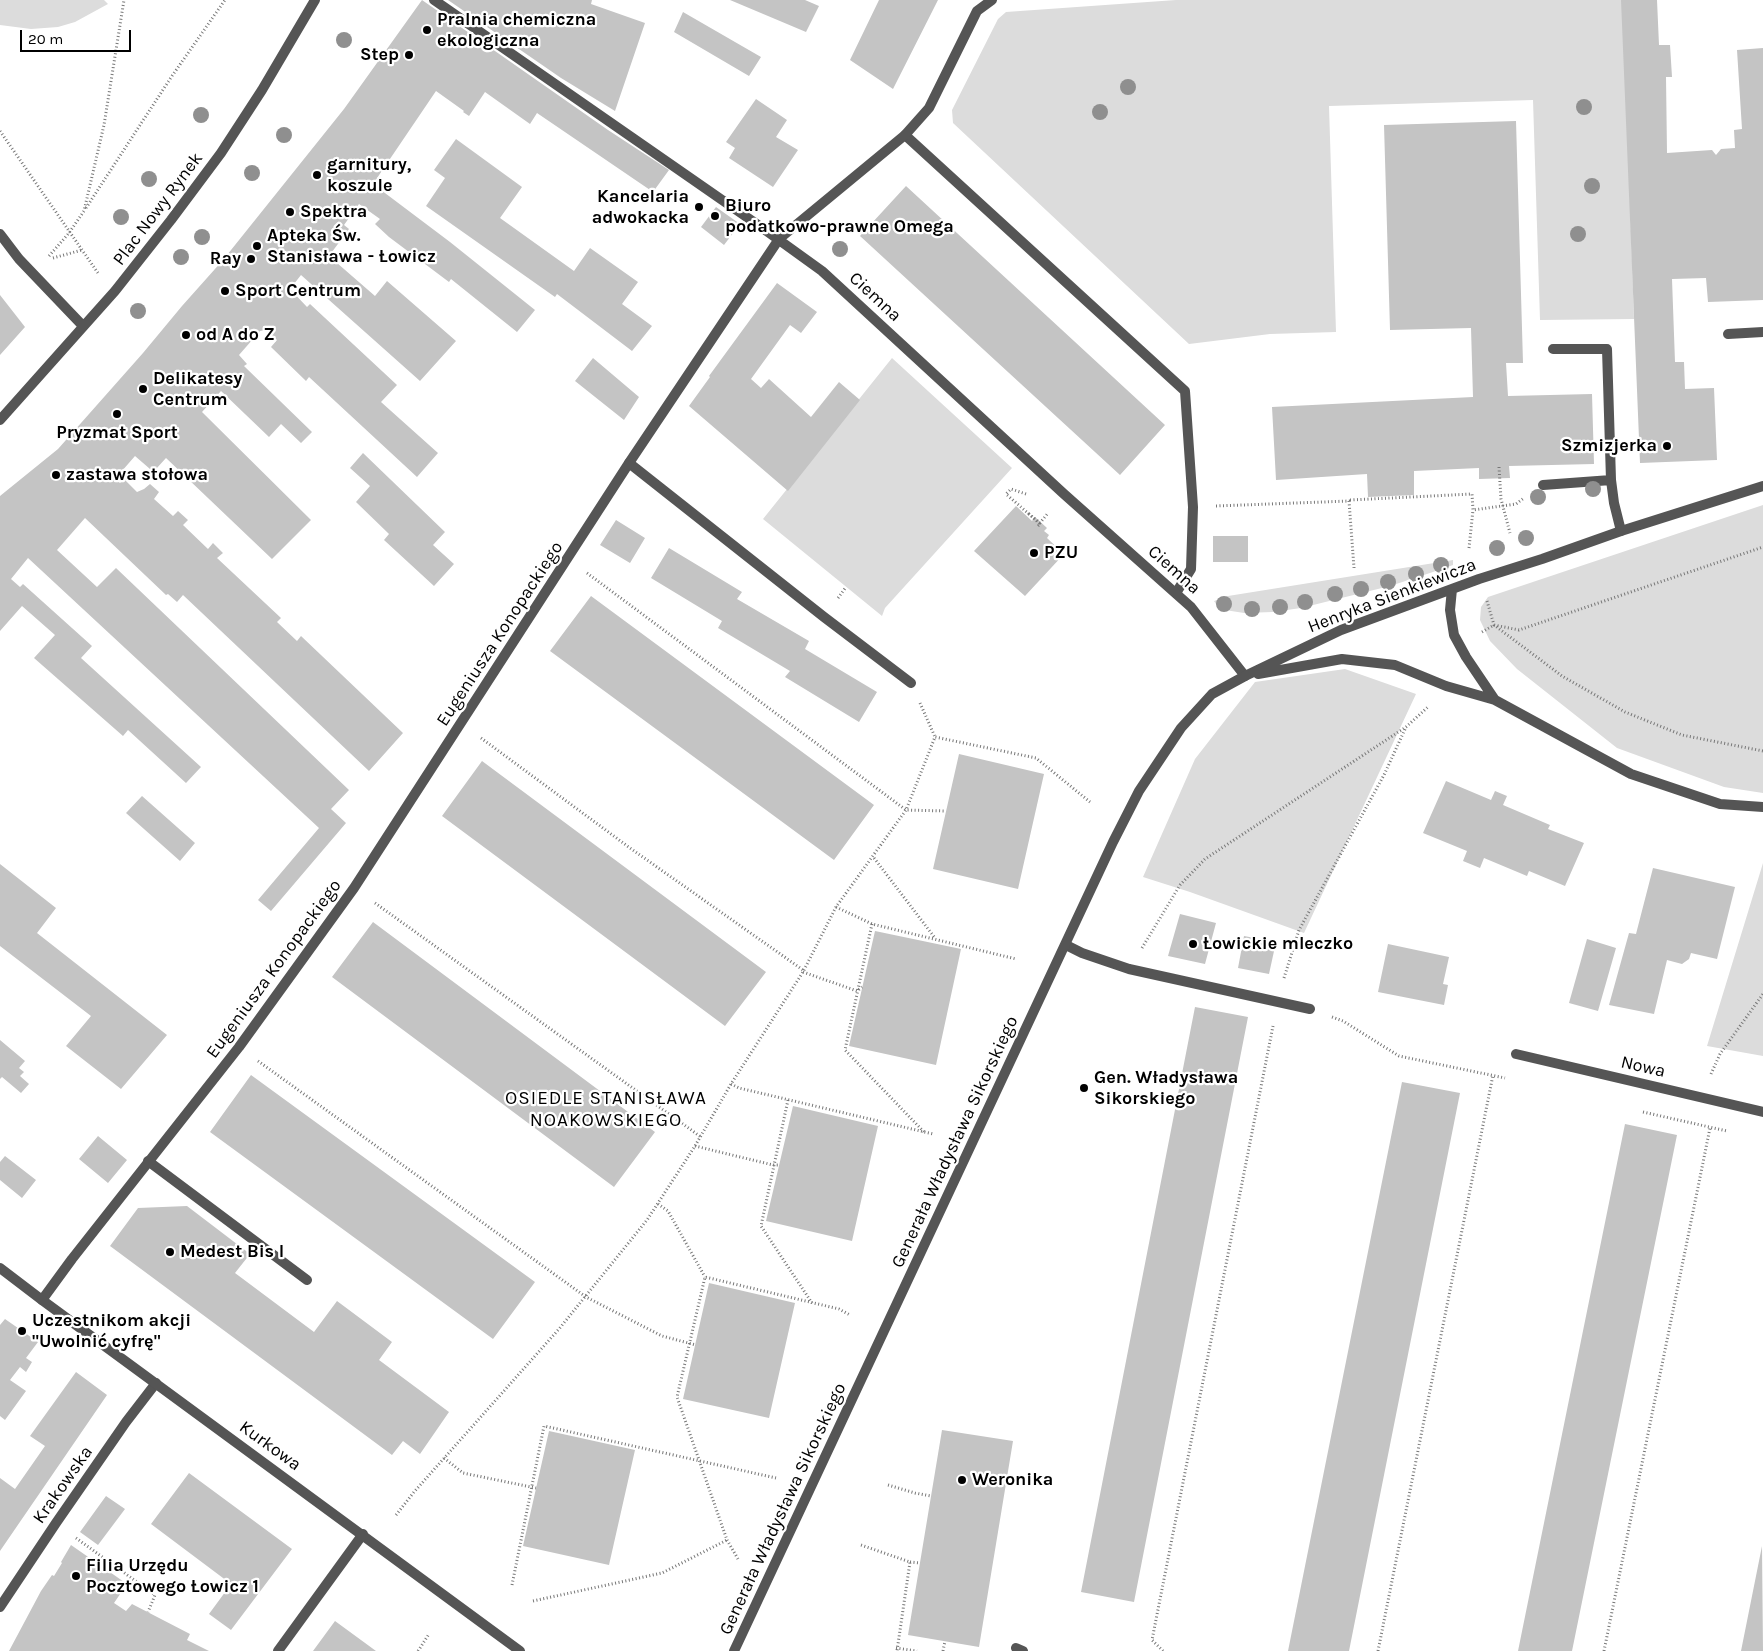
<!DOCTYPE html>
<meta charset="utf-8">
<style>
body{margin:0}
#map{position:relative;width:1763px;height:1651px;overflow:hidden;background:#fff;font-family:Karla,sans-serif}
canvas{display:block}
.scale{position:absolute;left:20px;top:30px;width:111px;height:22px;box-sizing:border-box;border:2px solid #000;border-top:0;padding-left:6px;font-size:15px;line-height:18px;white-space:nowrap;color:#000;-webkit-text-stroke:4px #fff;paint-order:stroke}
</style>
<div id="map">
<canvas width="1763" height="1651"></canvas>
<div class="scale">20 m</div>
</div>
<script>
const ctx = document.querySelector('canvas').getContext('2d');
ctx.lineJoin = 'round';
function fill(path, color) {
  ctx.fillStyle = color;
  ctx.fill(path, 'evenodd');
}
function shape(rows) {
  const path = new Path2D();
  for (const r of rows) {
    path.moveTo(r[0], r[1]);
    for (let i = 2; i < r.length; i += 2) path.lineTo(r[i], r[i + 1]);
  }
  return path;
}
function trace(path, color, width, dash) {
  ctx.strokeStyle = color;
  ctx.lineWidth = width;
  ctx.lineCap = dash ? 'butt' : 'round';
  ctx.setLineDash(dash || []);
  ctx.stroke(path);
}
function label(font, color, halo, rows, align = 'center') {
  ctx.font = font + ' Karla,sans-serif';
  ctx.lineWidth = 4.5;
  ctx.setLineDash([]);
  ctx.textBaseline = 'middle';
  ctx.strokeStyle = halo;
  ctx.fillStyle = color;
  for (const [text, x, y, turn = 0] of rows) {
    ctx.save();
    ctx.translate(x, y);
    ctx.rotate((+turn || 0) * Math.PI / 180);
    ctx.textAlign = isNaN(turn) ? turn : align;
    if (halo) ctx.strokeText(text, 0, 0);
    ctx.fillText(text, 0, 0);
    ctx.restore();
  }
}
fill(shape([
 [0,0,104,0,108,4,75,22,58,27,31,29,0,25],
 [1176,0,1623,0,1634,319,1540,320,1533,100,1329,106,1336,332,1270,334,1189,344,953,123,952,110,998,19,1006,12],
 [892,358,1012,468,885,608,882,616,763,519],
 [1763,505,1763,793,1724,787,1617,748,1517,669,1490,641,1480,620,1481,607,1488,597],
 [1453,560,1453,565,1430,573,1390,586,1301,608,1273,612,1244,613,1225,610,1216,604,1214,601,1228,596],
 [1345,669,1416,694,1304,933,1190,892,1143,877,1195,759,1255,682],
 [1763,863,1763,1056,1707,1046]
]), '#dcdcdc');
fill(shape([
 [422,0,608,130,669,170,653,192,537,113,530,124,485,92,469,116,463,112,464,111,436,91,373,184,450,242,535,310,517,332,451,279,449,282,389,237,375,224,380,219,359,204,344,225,349,229,329,256,375,296,387,281,456,341,420,381,301,275,290,289,307,307,310,304,397,385,381,402,438,453,417,477,309,377,306,381,271,347,277,340,266,330,260,331,239,355,247,364,244,366,312,432,301,443,281,424,269,437,221,391,202,412,311,520,272,559,166,458,156,469,150,469,135,456,115,479,120,483,124,479,137,492,144,489,150,484,159,492,154,499,173,516,178,511,188,520,183,525,208,549,213,543,223,553,217,558,281,618,277,622,297,641,301,636,403,733,369,771,183,595,177,602,168,594,166,595,85,518,57,550,97,587,116,568,349,790,331,809,346,823,271,911,258,900,319,828,28,558,11,579,20,587,23,584,92,646,81,658,201,767,186,783,128,730,123,736,34,658,55,635,22,606,0,631,0,496,58,449,143,353,182,306,223,260,344,109],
 [448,0,592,0,591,4,645,23,615,111,561,78],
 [730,0,805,0,819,6,806,32],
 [879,0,938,0,893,89,850,60],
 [1621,0,1657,0,1659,45,1670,45,1672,77,1666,77,1667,153,1712,150,1716,155,1721,149,1735,148,1734,130,1742,129,1737,50,1763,48,1763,300,1708,302,1706,278,1672,279,1675,362,1684,362,1685,389,1714,388,1717,460,1640,463],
 [683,12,761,57,749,76,674,32],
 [756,99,787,120,776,137,798,150,773,187,729,158,735,148,726,142],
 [1516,121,1523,363,1506,363,1508,396,1592,394,1594,464,1509,466,1510,478,1479,479,1479,468,1414,471,1414,495,1368,497,1367,474,1276,480,1272,407,1473,397,1471,328,1390,330,1384,125],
 [456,139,522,187,500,218,574,271,590,248,638,282,622,304,652,326,632,351,557,294,555,297,426,206,445,178,434,170],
 [906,186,1165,425,1120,475,860,236],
 [716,207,740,224,724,245,701,227],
 [777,283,817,312,801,333,790,325,751,379,761,388,769,379,811,417,839,382,860,400,788,491,689,406,710,377,709,376],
 [0,295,25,327,0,355],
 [593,358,639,397,624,420,575,381],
 [363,453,445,532,433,545,454,564,434,586,384,540,389,534,356,502,370,486,350,468],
 [1016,506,1032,521,1035,517,1047,528,1044,531,1049,535,1047,538,1064,554,1025,596,974,551],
 [616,520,645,538,630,563,600,545],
 [1213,536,1248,536,1248,562,1213,562],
 [669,548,742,592,737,599,809,641,805,649,877,692,859,722,785,677,790,671,718,628,722,621,651,578],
 [591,596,874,805,834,860,550,651],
 [959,754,1044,774,1018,889,933,869],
 [482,761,766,972,725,1026,442,816],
 [1446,781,1491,800,1495,791,1507,796,1503,805,1550,825,1548,829,1584,843,1565,886,1529,871,1527,876,1484,858,1480,868,1463,861,1467,851,1423,833],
 [142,796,195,843,180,861,126,813],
 [0,864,56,908,37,933,167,1035,121,1089,66,1046,91,1016,0,946],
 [1653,868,1735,887,1717,959,1691,953,1689,959,1682,964,1667,960,1654,1014,1609,1005,1629,933,1636,934],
 [1180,914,1216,923,1205,964,1168,956],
 [373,922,655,1132,614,1187,332,977],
 [875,931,961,949,936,1065,849,1046],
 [1244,936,1276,942,1269,974,1238,968],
 [1587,939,1616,948,1598,1011,1569,1003],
 [1388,944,1449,957,1443,984,1448,985,1444,1005,1378,992],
 [1195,1007,1248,1017,1134,1602,1081,1592],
 [0,1040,25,1061,19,1068,24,1072,20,1076,29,1084,21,1093,2,1077,0,1079],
 [251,1075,535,1282,493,1339,210,1132],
 [1402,1082,1460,1093,1349,1651,1288,1651],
 [793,1106,878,1126,852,1241,766,1221],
 [1625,1124,1677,1135,1572,1651,1518,1651],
 [98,1136,127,1160,108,1183,79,1159],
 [5,1156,36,1180,22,1198,0,1180,0,1162],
 [187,1206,250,1254,235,1273,314,1332,337,1301,392,1342,379,1360,449,1412,420,1454,403,1441,392,1455,110,1246,138,1208],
 [709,1283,795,1303,769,1418,683,1399],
 [5,1319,38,1342,26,1358,32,1362,26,1372,20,1367,10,1380,26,1391,5,1420,0,1416,0,1325],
 [76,1372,107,1395,0,1551,0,1478,15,1489,45,1446,30,1436],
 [942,1430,1013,1441,979,1647,908,1635],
 [549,1431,635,1450,609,1565,523,1546],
 [189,1473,292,1549,231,1630,209,1614,231,1584,151,1524],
 [106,1496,125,1509,98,1545,80,1532],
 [71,1545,127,1584,114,1603,126,1611,132,1604,190,1634,187,1640,209,1651,9,1651,41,1591,52,1575,54,1576,62,1563,61,1562],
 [1762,1546,1763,1651,1741,1651],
 [335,1621,376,1651,313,1651]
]), '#c4c4c4');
trace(shape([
 [0,131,98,273],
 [86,208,172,76,225,0],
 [49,256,69,233,84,211,104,125,124,0],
 [53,258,82,250],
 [1499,467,1501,499,1510,533],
 [1026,494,1011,489,1006,494,1029,514],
 [1350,500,1472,494,1473,510,1516,504,1524,498],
 [1216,506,1349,501,1354,568],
 [1038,526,1040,524,1029,514,1040,523,1048,513],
 [1469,548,1473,510],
 [587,573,906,810,946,811],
 [838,598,846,587],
 [1487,601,1494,625,1562,676,1625,712,1682,735,1763,751],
 [1482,632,1494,625,1519,630,1763,547],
 [920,703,935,737],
 [481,738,630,848,803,970],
 [874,858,935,938],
 [375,903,701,1137],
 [836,907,872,924,1016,959],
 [872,924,845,1050,925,1133],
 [1142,948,1180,885,1205,859,1406,727,1429,706],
 [803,972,857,991,862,987],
 [1284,978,1299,930,1384,775,1406,727],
 [1332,1017,1343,1021,1399,1056,1505,1078],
 [258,1061,586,1297,662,1336,696,1345],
 [1711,1074,1720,1054,1763,994],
 [731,1084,739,1088,933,1134],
 [788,1100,761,1226,812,1303],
 [1643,1112,1727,1131],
 [695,1146,773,1165,779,1165],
 [658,1204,668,1211,705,1277],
 [444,1458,463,1473,536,1488],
 [888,1485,915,1493,931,1496],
 [396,1515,414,1492,559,1329,647,1220,695,1146,731,1084,803,972,836,907,906,810,935,737,1036,758,1090,802],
 [76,1538,155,1595,148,1612],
 [861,1545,910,1562,897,1651],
 [738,1559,727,1540,677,1397,705,1277,839,1309,850,1315],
 [910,1562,920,1563],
 [512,1585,544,1426,776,1478],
 [533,1601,662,1573,727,1540],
 [896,1648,917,1651],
 [418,1651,429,1634],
 [943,1651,945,1641],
 [1163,1651,1152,1640,1273,1026],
 [1378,1651,1493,1075],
 [1604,1651,1710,1128]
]), '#777', 3, [1, 2.5]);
trace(shape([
 [905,135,1185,391,1193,507,1191,569,1176,593],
 [1728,334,1763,332],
 [1553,349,1607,349,1611,480,1614,503,1621,531],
 [629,463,824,617,911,683],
 [1543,485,1611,480],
 [1066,945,1082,953,1129,969,1310,1009],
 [148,1161,307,1280],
 [1016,1648,1023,1651],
 [278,1651,363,1534]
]), '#555', 10);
trace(shape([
 [434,0,761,227,822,271,1064,494,1191,607,1245,676],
 [0,234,19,259,83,326],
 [0,420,115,291,171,220,221,153,262,90,315,0],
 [1516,1054,1763,1112],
 [42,1300,72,1259,239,1047,354,888,629,463,779,239,905,135,929,108,977,11,992,0],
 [0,1607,56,1523,126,1422,156,1383]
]), '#555', 10);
trace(shape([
 [1452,589,1450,610,1454,635,1466,657,1495,700],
 [1258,674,1342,659,1395,665,1446,686,1495,700,1631,774,1720,804,1763,807],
 [0,1268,42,1300,520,1651],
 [734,1651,1113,842,1139,791,1181,728,1212,694,1245,676,1341,630,1479,579,1542,559,1621,531,1763,486]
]), '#555', 10);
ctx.fillStyle = '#8f8f8f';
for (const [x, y] of [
 [344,40],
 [1128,87],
 [1584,107],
 [1100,112],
 [201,115],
 [284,135],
 [252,173],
 [149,179],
 [1592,186],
 [121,217],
 [1578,234],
 [202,237],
 [840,249],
 [181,257],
 [138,311],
 [1593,489],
 [1538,497],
 [1526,538],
 [1497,548],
 [1441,565],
 [1416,574],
 [1388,582],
 [1361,589],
 [1335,594],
 [1305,602],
 [1224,604],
 [1280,607],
 [1252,609]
]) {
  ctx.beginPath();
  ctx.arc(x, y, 8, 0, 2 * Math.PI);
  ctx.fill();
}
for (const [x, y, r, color] of [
 [427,30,5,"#000"],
 [409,55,5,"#000"],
 [317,175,5,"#000"],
 [699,207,5,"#000"],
 [290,212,5,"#000"],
 [715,216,5,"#000"],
 [257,246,5,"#000"],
 [251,259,5,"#000"],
 [225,291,5,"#000"],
 [186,335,5,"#000"],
 [143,389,5,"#000"],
 [117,414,5,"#000"],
 [1667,446,5,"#000"],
 [56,475,5,"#000"],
 [1034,553,5,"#000"],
 [1193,944,5,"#000"],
 [1084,1088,5,"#000"],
 [170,1252,5,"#000"],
 [22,1331,5,"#000"],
 [962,1480,5,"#000"],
 [76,1576,5,"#000"]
]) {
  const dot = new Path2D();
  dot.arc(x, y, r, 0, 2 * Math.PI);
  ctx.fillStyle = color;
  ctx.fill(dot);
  trace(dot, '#fff', 2);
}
label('bold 18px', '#000', '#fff', [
 ["Pralnia chemiczna",437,20],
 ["ekologiczna",437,41],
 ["Step",399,55,"right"],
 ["garnitury,",327,165],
 ["koszule",327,186],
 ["Kancelaria",689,197,"right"],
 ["adwokacka",689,218,"right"],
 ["Biuro",725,206],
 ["podatkowo-prawne Omega",725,227],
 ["Spektra",300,212],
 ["Apteka Św.",267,236],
 ["Stanisława - Łowicz",267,257],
 ["Ray",241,259,"right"],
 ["Sport Centrum",235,291],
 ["od A do Z",196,335],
 ["Delikatesy",153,379],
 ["Centrum",153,400],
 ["Pryzmat Sport",117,433,"center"],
 ["Szmizjerka",1657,446,"right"],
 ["zastawa stołowa",66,475],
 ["PZU",1044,553],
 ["Łowickie mleczko",1203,944],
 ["Gen. Władysława",1094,1078],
 ["Sikorskiego",1094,1099],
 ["Medest Bis I",180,1252],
 ["Uczestnikom akcji",32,1321],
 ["\"Uwolnić cyfrę\"",32,1342],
 ["Weronika",972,1480],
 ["Filia Urzędu",86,1566],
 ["Pocztowego Łowicz 1",86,1587]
], 'left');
label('18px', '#000', '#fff', [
 ["Plac Nowy Rynek",158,209,-53],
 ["Ciemna",875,297,43],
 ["Ciemna",1174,570,42],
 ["Henryka Sienkiewicza",1392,596,-21],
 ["Eugeniusza Konopackiego",500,634,-57],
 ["Eugeniusza Konopackiego",274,969,-54],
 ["Nowa",1643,1067,13],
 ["Generała Władysława Sikorskiego",955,1142,-65],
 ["Kurkowa",270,1446,36],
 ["Krakowska",63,1485,-55],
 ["Generała Władysława Sikorskiego",783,1509,-65]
]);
ctx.letterSpacing = '1px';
label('19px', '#000', '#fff', [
 ["OSIEDLE STANISŁAWA",606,1099],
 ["NOAKOWSKIEGO",606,1121]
]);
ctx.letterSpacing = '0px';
</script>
